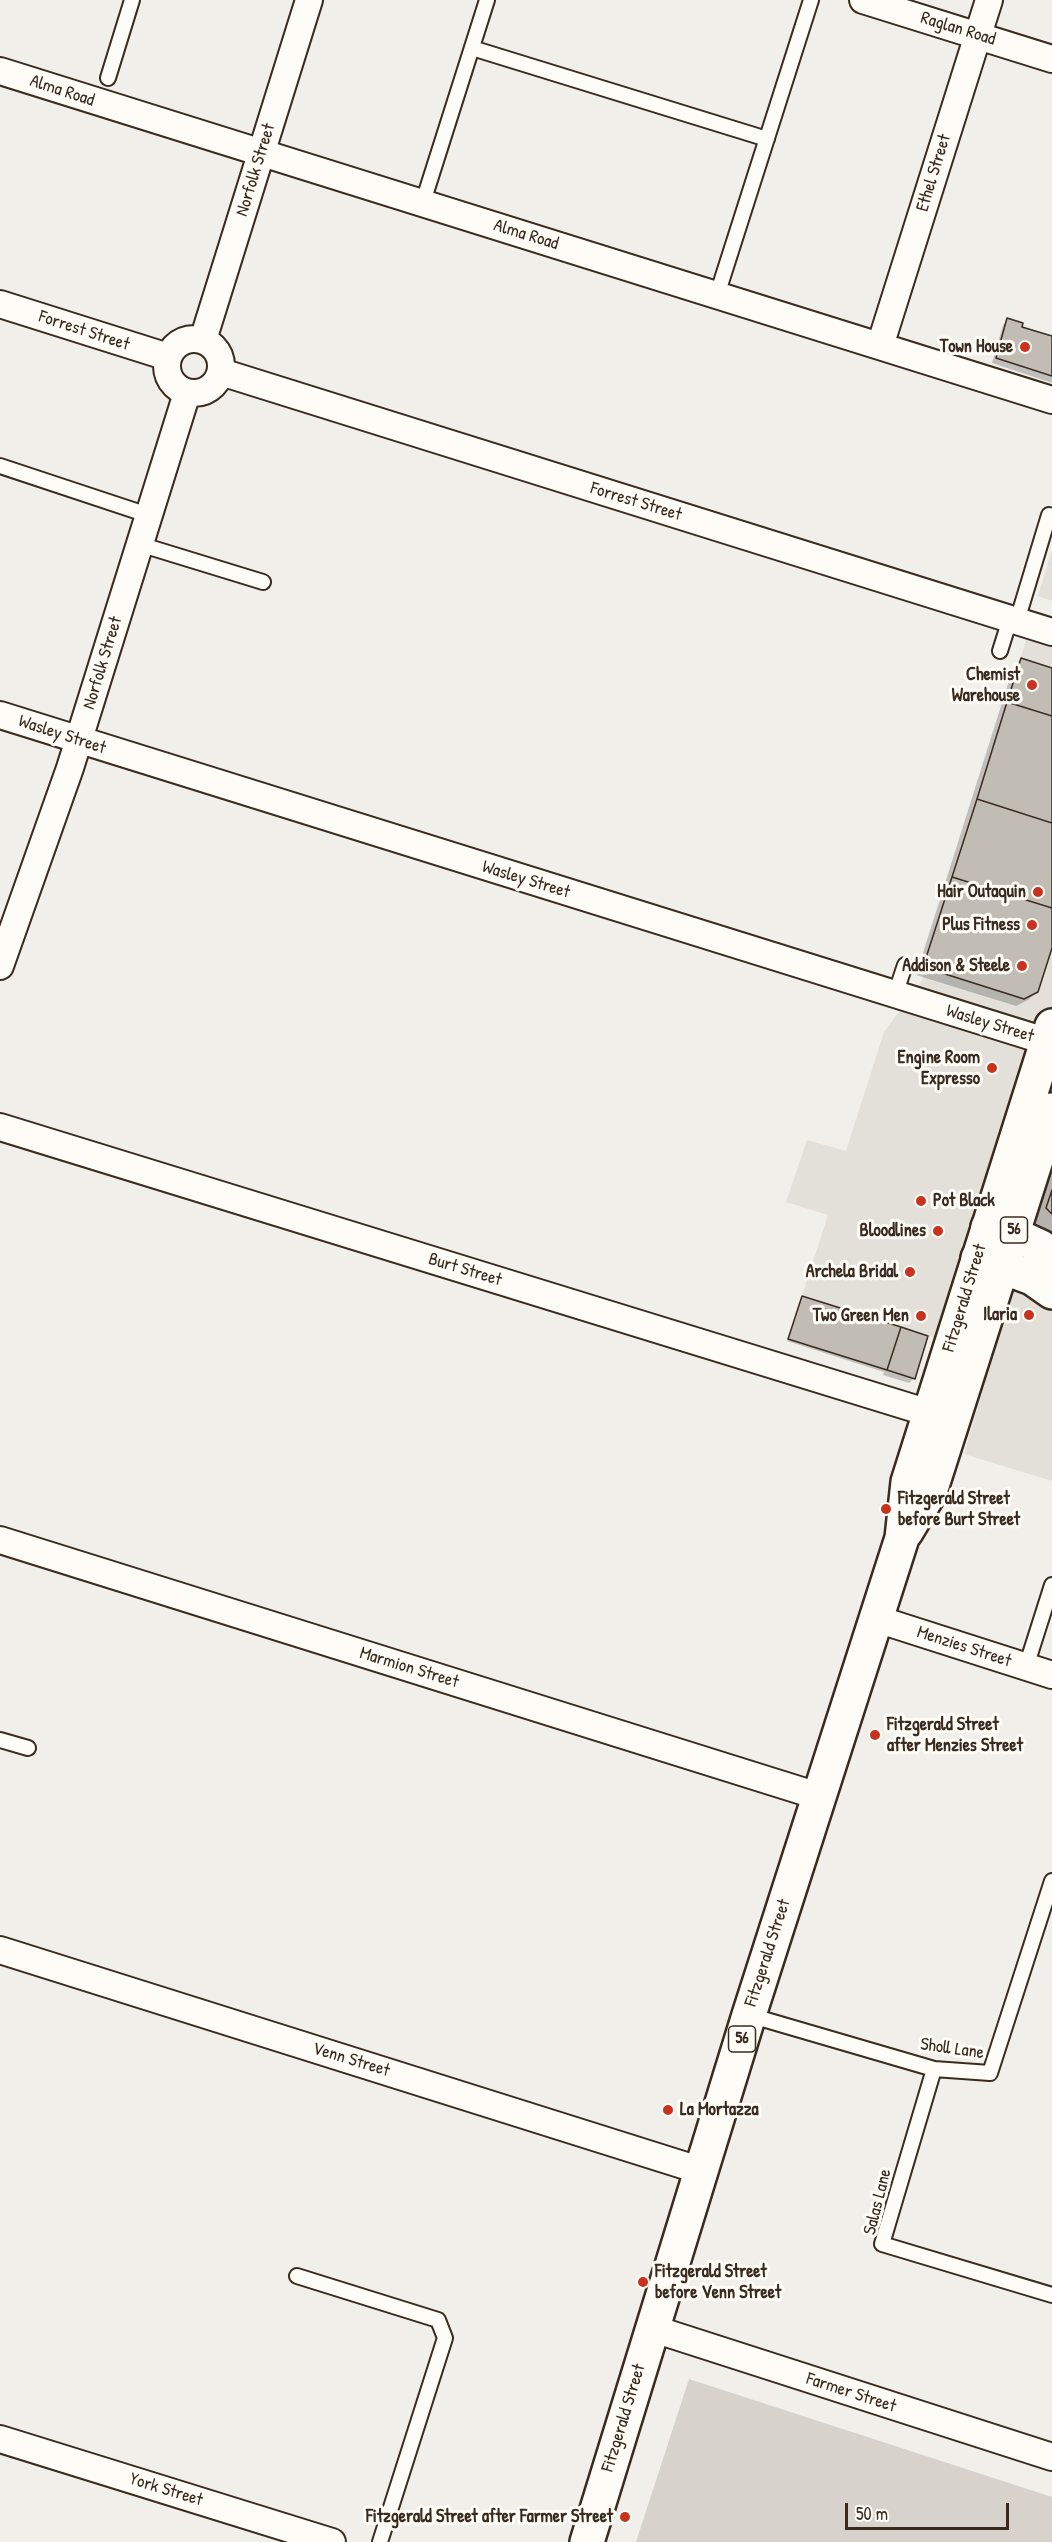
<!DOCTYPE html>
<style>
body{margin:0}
#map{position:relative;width:1052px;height:2542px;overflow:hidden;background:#f1efea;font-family:"Patrick Hand",sans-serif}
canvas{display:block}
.scale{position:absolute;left:845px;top:2503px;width:164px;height:27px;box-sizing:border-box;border:3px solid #3b2a1e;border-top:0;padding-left:8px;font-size:18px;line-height:21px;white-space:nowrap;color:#3b2a1e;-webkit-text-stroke:4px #fdfcf7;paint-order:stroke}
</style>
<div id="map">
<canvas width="1052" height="2542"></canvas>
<div class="scale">50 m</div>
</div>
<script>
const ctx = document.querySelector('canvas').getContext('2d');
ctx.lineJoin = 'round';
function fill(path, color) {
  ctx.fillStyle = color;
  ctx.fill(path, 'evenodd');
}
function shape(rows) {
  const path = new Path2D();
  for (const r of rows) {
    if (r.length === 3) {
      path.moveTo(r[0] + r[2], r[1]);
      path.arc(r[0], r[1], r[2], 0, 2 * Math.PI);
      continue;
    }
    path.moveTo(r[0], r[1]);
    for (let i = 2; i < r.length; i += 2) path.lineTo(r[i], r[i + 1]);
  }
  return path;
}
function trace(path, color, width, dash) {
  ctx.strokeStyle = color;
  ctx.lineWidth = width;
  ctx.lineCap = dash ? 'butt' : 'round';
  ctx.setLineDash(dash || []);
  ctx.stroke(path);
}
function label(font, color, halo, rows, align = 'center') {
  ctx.font = font + ' "Patrick Hand",sans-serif';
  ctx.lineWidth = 6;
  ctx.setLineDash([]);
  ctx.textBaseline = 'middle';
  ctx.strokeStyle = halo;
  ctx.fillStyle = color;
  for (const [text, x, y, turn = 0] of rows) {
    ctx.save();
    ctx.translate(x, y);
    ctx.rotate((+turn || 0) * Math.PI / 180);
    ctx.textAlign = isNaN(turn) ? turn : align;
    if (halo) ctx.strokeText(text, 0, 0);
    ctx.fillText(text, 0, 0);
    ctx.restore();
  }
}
fill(shape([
 [1052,550,1052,601,1038,596],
 [1028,634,1052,641,1052,1481,964,1454,994,1352,928,1336,802,1296,828,1215,786,1202,807,1140,846,1151,884,1032,921,982]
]), '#e3e0da');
fill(shape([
 [689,2379,1052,2497,1052,2542,636,2542]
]), '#d7d2cc');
fill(shape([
 [1008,320,1020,328,1052,337,1052,383,992,363,1003,325],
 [1021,660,1052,669,1052,943,1037,991,1028,1000,1016,1006,916,975,1013,668],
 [1052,1158,1052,1247,1032,1224],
 [802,1298,914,1378,909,1383,883,1375,884,1372,787,1341]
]), '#0003');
const building = shape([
 [1007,318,1023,323,1022,327,1052,336,1052,376,996,358,1007,318],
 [1021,658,1052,668,1052,716,1007,702,1021,658],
 [1007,702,1052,716,1052,823,977,799,1007,702],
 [977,799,1052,823,1052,908,952,877,977,799],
 [952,877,1052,908,1052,948,1038,992,1024,999,923,967,952,877],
 [1052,1190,1052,1214,1046,1208,1052,1190],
 [802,1296,901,1327,887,1370,788,1339,802,1296],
 [901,1327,928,1336,915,1379,887,1370,901,1327]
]);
fill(building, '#c1bcb4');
trace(building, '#3b2a1e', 1.5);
const lane = shape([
 [472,48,767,139],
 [108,78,132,0],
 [423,202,487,0],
 [717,295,811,0],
 [0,466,148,515],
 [139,544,263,582],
 [1017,621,1049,515],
 [1000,651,1010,619],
 [895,995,905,965],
 [1026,1667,1052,1585],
 [0,1740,28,1748],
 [749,2015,934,2069,990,2073,1052,1881],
 [934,2069,882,2244,1052,2295],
 [297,2276,438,2320,445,2338,380,2542]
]);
const street = shape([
 [863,0,1052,59],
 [0,71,1052,400],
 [0,304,168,357],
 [194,366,27],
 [203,340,309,0],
 [880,346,989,0],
 [221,372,1052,632],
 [0,715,1052,1043],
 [0,966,70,768,187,393],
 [0,1127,929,1413],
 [0,1540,818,1796],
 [877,1619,1052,1675],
 [0,1950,702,2171],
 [651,2328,1052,2457],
 [0,2439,332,2542]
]);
const secondary = shape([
 [988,1227,1013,1234,1041,1247,1052,1259],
 [978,1258,1032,1278,1052,1292]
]);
const primary = shape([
 [906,1532,930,1492,1052,1110],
 [587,2542,749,2015,902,1538,908,1482,1052,1026]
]);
trace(lane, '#3b2a1e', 18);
trace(street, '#3b2a1e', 30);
trace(secondary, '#3b2a1e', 38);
trace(primary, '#3b2a1e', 38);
trace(lane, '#fdfcf7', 14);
trace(street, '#fdfcf7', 26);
trace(secondary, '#fdfcf7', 33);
trace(primary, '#fdfcf7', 33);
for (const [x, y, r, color] of [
 [1025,347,6,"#c8321e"],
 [1032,685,6,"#c8321e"],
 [1038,892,6,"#c8321e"],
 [1032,925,6,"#c8321e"],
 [1022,966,6,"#c8321e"],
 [992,1068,6,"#c8321e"],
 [921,1201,6,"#c8321e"],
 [938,1231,6,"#c8321e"],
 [910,1272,6,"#c8321e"],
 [1029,1315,6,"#c8321e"],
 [921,1316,6,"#c8321e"],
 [886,1509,6,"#c8321e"],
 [875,1735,6,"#c8321e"],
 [668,2110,6,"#c8321e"],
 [643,2282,6,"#c8321e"],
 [625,2517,6,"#c8321e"]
]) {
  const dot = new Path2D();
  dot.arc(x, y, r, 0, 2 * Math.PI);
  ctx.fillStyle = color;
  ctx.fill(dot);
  trace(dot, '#fdfcf7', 2);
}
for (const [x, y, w] of [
 [1014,1230,27],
 [742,2039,27]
]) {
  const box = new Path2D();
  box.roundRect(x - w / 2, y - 13, w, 26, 4.5);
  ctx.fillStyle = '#fdfcf7';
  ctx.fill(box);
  trace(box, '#3b2a1e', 1.5);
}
label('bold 16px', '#3b2a1e', null, [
 ["56",1014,1230],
 ["56",742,2039]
]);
label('18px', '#3b2a1e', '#fdfcf7', [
 ["Raglan Road",958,29,17],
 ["Alma Road",62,91,18],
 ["Norfolk Street",256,170,-73],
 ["Ethel Street",934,173,-73],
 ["Alma Road",526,235,17],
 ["Forrest Street",84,331,18],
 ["Forrest Street",636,502,17],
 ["Norfolk Street",103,663,-73],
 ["Wasley Street",62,735,18],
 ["Wasley Street",526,880,17],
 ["Wasley Street",990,1024,17],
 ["Burt Street",465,1270,17],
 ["Fitzgerald Street",965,1298,-73],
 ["Menzies Street",964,1647,18],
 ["Marmion Street",409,1668,17],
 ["Fitzgerald Street",768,1953,-72],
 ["Sholl Lane",952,2049,8],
 ["Venn Street",351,2060,17],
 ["Salas Lane",878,2202,-76],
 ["Farmer Street",851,2393,18],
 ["Fitzgerald Street",624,2418,-73],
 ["York Street",166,2490,17]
]);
label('bold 18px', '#3b2a1e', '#fdfcf7', [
 ["Town House",1013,347],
 ["Chemist",1020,675],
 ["Warehouse",1020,696],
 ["Hair Outaquin",1026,892],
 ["Plus Fitness",1020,925],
 ["Addison & Steele",1010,966],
 ["Engine Room",980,1058],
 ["Expresso",980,1079],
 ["Pot Black",933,1201,"left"],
 ["Bloodlines",926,1231],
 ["Archela Bridal",898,1272],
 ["Ilaria",1017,1315],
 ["Two Green Men",909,1316],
 ["Fitzgerald Street",898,1499,"left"],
 ["before Burt Street",898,1520,"left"],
 ["Fitzgerald Street",887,1725,"left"],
 ["after Menzies Street",887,1746,"left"],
 ["La Mortazza",680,2110,"left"],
 ["Fitzgerald Street",655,2272,"left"],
 ["before Venn Street",655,2293,"left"],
 ["Fitzgerald Street after Farmer Street",613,2517]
], 'right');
</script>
